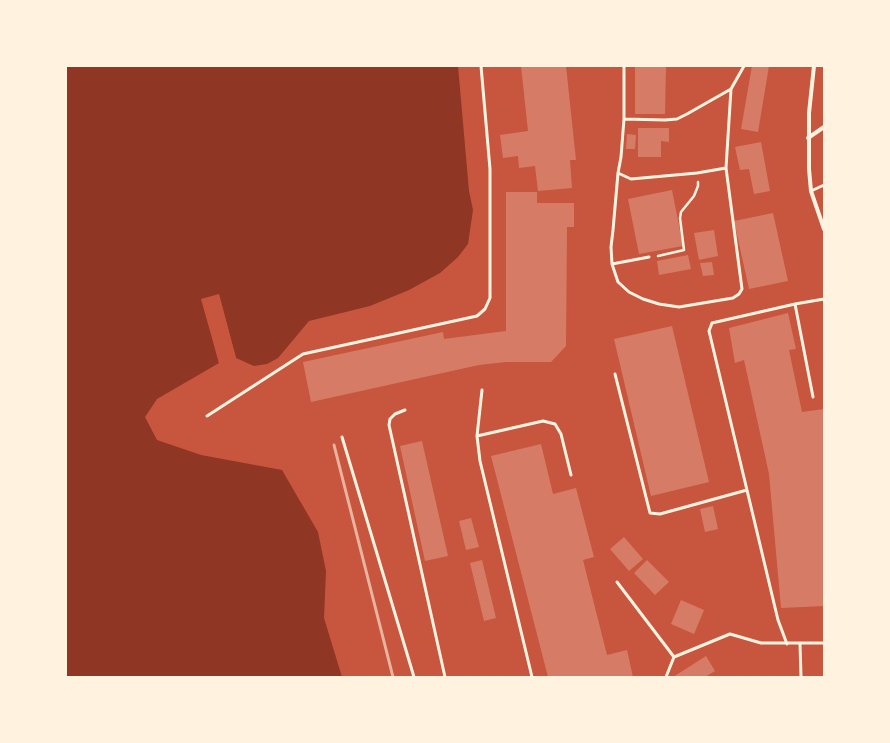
<!DOCTYPE html>
<style>
body{margin:0}
#map{position:relative;width:890px;height:743px;overflow:hidden;background:#c8553d;font-family:"Golos Text",sans-serif}
canvas{display:block}
.frame{position:absolute;inset:0;border:67px solid #fff3e0;pointer-events:none}
</style>
<div id="map">
<canvas width="890" height="743"></canvas>
<div class="frame"></div>
</div>
<script>
const ctx = document.querySelector('canvas').getContext('2d');
ctx.lineJoin = 'round';
function fill(path, color) {
  ctx.fillStyle = color;
  ctx.fill(path, 'evenodd');
}
function shape(rows) {
  const path = new Path2D();
  for (const r of rows) {
    path.moveTo(r[0], r[1]);
    for (let i = 2; i < r.length; i += 2) path.lineTo(r[i], r[i + 1]);
  }
  return path;
}
function trace(path, color, width, dash) {
  ctx.strokeStyle = color;
  ctx.lineWidth = width;
  ctx.lineCap = dash ? 'butt' : 'round';
  ctx.setLineDash(dash || []);
  ctx.stroke(path);
}
fill(shape([
 [66,66,458,66,469,191,473,210,468,244,458,257,440,273,409,290,370,306,309,321,278,358,267,364,254,366,236,358,219,295,202,299,219,363,157,399,145,417,157,440,201,455,282,470,318,532,326,571,324,618,342,677,66,677]
]), '#8f3625');
fill(shape([
 [219,294,236,358,234,359,217,297,204,301,221,362,219,363,201,299]
]), '#c8553d');
fill(shape([
 [521,66,566,66,576,160,570,160,572,188,538,191,535,166,519,168,518,156,503,158,500,135,528,131],
 [635,66,666,66,665,114,635,114],
 [752,66,769,66,758,132,741,129],
 [638,128,669,128,669,142,661,141,661,157,638,157],
 [627,134,636,135,635,149,626,149],
 [761,142,770,191,754,194,749,169,740,170,735,147],
 [672,190,683,246,639,254,628,199],
 [506,192,537,192,537,203,574,203,574,227,567,227,566,346,551,362,506,362,479,365,311,402,303,362,443,332,444,339,506,331],
 [773,213,788,281,749,289,734,221],
 [714,230,718,256,699,260,694,233],
 [688,255,691,269,659,275,657,261],
 [712,262,714,275,703,276,700,263],
 [788,313,796,349,789,350,802,412,824,409,824,606,781,608,769,474,744,360,735,363,729,328],
 [672,326,709,482,651,496,614,339],
 [422,441,448,556,425,561,400,446],
 [541,444,553,494,576,488,594,557,583,560,607,655,627,650,633,677,548,677,491,456],
 [713,506,718,529,705,532,700,509],
 [471,518,479,547,466,550,459,521],
 [624,537,643,559,629,571,610,549],
 [482,560,496,618,484,621,470,563],
 [647,560,669,582,655,595,634,573],
 [681,600,704,610,694,634,671,624],
 [706,656,715,671,705,677,673,677]
]), '#d67c66');
trace(shape([
 [658,256,684,250,680,218,681,212,694,196,698,186,698,182]
]), '#fff3e0', 2.5);
trace(shape([
 [624,119,665,120,677,119,687,114,731,89,744,66],
 [726,168,731,89],
 [618,173,631,179,697,173,726,168,742,289,739,294,733,298,679,307,659,304,643,299,629,292,618,282,612,264,611,247,613,230,618,173,621,157,624,119,624,66],
 [811,191,824,185],
 [612,264,649,257],
 [795,304,813,397],
 [615,374,650,513,660,514,747,490],
 [482,390,477,436,480,461,532,677],
 [405,410,395,414,390,419,389,425,445,677],
 [207,416,303,354,477,316,485,309,490,298,490,169,481,66],
 [477,436,543,421,555,424,561,434,571,475],
 [342,437,414,677],
 [617,582,674,657],
 [787,644,778,620,709,331,712,323,795,304,824,299],
 [800,644,801,677],
 [666,677,674,657,730,634,761,643,824,643]
]), '#fff3e0', 3);
trace(shape([
 [814,66,809,113,809,169,811,191,824,229],
 [808,138,824,127]
]), '#fff3e0', 4);
trace(shape([
 [334,445,393,677]
]), '#e9b49f', 3);
</script>
